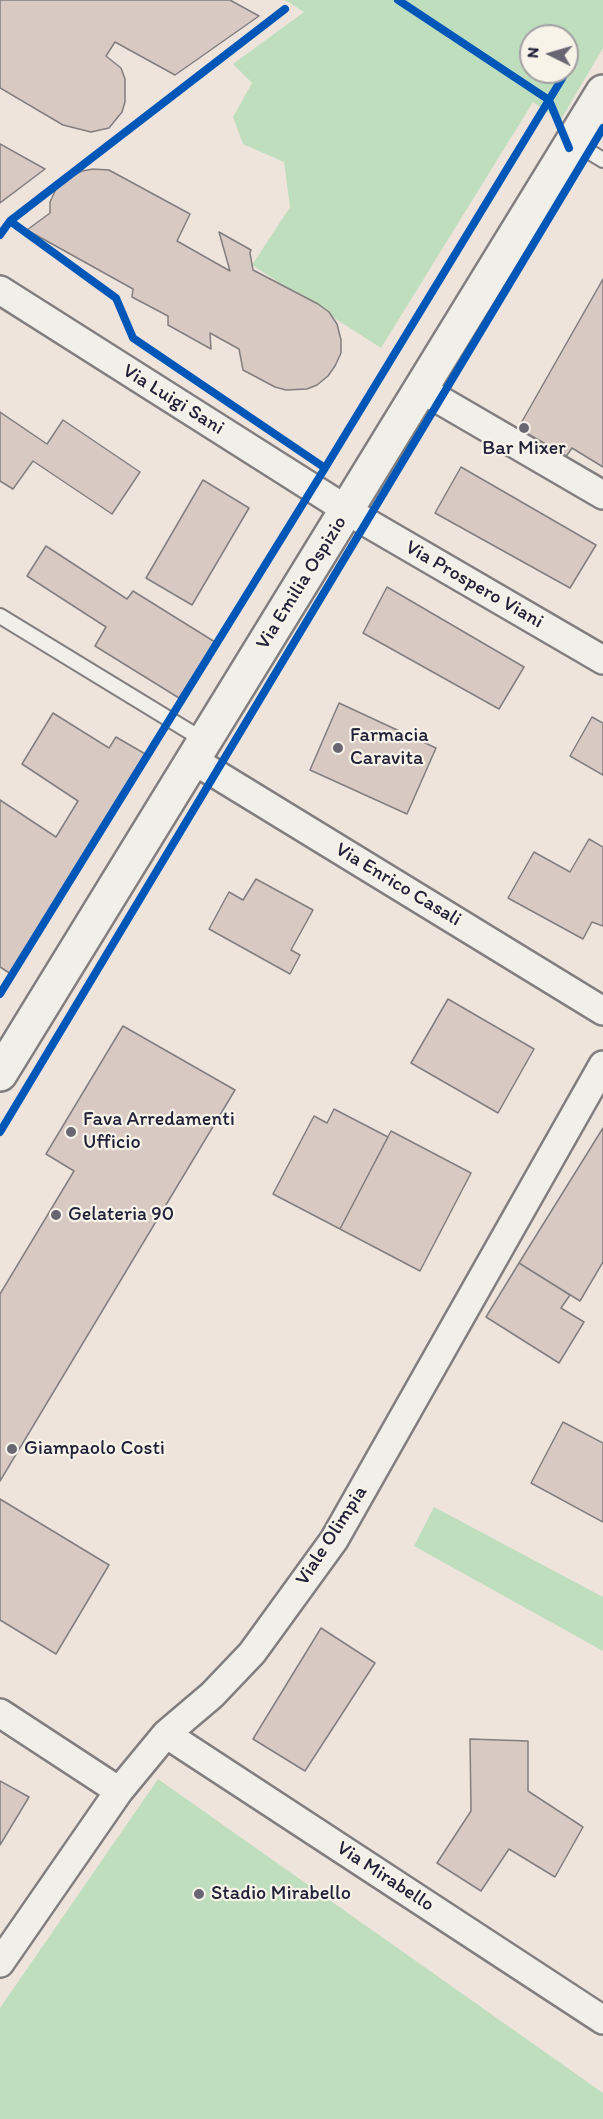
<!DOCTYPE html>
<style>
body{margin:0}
#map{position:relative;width:603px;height:2119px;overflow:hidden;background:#eee4dc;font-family:Itim,sans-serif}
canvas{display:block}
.north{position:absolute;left:519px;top:24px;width:60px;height:60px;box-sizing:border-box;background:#f7f3e8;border:2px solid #a29fa3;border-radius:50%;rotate:275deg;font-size:16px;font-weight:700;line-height:24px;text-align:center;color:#22223b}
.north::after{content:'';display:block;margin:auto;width:21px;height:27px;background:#696673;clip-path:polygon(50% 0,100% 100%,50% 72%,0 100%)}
</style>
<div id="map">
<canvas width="603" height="2119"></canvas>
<div class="north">N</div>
</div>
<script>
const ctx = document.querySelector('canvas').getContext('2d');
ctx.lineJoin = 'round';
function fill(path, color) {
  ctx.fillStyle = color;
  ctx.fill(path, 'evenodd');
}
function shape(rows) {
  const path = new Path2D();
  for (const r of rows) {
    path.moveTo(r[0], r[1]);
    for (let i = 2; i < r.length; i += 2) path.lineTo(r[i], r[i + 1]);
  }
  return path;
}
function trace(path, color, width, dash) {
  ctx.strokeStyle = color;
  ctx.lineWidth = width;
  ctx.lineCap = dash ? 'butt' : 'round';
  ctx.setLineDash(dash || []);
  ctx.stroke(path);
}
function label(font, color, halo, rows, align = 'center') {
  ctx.font = font + ' Itim,sans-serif';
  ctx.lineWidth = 4.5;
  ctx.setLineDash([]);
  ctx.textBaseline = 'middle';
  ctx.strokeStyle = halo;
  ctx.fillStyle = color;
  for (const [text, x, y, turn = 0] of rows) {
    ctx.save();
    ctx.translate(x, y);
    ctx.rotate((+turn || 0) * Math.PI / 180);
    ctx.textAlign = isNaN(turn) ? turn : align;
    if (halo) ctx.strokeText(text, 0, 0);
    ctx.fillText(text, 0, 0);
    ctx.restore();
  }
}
fill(shape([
 [285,0,603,0,603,48,560,121,533,102,381,348,252,265,290,207,284,162,243,144,233,117,252,83,233,64,304,12],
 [531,36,567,36,567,72,531,72],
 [434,1507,603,1597,603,1651,414,1546],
 [158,1779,603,2093,603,2119,0,2119,0,2008]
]), '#bfdebe');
const building = shape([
 [0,0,230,0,259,16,175,75,115,42,106,56,121,68,125,79,125,102,122,112,109,128,91,132,63,125,0,88,0,0],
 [0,144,45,169,0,203,0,144],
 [93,169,109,170,190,214,177,241,230,271,219,232,251,250,250,253,253,270,318,304,329,312,337,324,341,340,341,353,335,366,328,376,317,385,307,389,286,390,275,387,243,370,239,349,210,333,211,349,168,325,168,316,132,297,133,289,27,230,50,213,50,202,56,189,64,180,82,171,93,169],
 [603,279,603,467,572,448,563,461,516,432,603,279],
 [0,412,47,444,63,420,140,472,112,514,33,461,13,489,0,481,0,412],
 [461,467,596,545,570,588,435,513,461,467],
 [203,480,249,508,192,605,146,578,203,480],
 [46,546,127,599,133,591,215,642,179,698,95,646,106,627,27,576,46,546],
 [387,587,524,667,499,709,363,633,387,587],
 [339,703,436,748,407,814,310,770,339,703],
 [53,713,109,748,116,737,147,755,11,974,0,967,0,800,56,837,78,801,22,764,53,713],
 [592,717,603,723,603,775,570,756,592,717],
 [589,839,603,847,603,926,592,922,583,939,508,898,534,852,570,872,589,839],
 [256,879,313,910,291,950,300,955,290,974,209,929,229,892,243,900,256,879],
 [448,999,534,1049,498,1113,411,1063,448,999],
 [123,1026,235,1090,0,1481,0,1294,74,1171,46,1154,123,1026],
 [334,1109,388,1137,340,1229,273,1194,314,1116,327,1123,334,1109],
 [603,1128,603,1262,580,1301,519,1263,603,1128],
 [391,1131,471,1173,420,1271,340,1229,391,1131],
 [519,1263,570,1295,561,1308,584,1322,559,1363,486,1317,519,1263],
 [563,1422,603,1443,603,1522,531,1483,563,1422],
 [0,1499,109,1565,56,1654,0,1620,0,1499],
 [321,1628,375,1663,305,1771,253,1739,321,1628],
 [470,1739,528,1741,528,1791,583,1827,555,1877,509,1849,481,1891,437,1863,471,1811,470,1739],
 [0,1781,29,1797,0,1845,0,1781]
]);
fill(building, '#d8cac3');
trace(building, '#827e7f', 1.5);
const lane = shape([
 [573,142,603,160],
 [0,616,205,741]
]);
const street = shape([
 [0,290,366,522,603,660],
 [421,389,603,495],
 [193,760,603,1011],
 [0,1713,119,1791],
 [166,1734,603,2020],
 [0,1963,119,1791,166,1734,212,1695,252,1653,334,1540,603,1065]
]);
const secondary = shape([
 [0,1074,603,92]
]);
trace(lane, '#827e7f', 18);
trace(street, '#827e7f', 32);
trace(secondary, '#827e7f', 38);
trace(lane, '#f1efea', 14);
trace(street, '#f1efea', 27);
trace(secondary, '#f1efea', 33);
trace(shape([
 [398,0,549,100,569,148],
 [10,221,116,298,133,338,325,468],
 [0,235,10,221,285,9],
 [0,994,325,468,566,72],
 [0,1132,603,128]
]), '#0057b8', 8);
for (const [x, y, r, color] of [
 [524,428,6,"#696673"],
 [338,748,6,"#696673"],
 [71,1132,6,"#696673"],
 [56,1215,6,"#696673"],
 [12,1449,6,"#696673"],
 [199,1894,6,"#696673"]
]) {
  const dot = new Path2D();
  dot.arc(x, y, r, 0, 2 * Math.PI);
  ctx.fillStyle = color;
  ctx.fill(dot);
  trace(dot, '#f7f3e8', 2);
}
label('20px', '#22223b', '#f7f3e8', [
 ["Via Luigi Sani",173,400,32],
 ["Via Emilia Ospizio",302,583,-58],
 ["Via Prospero Viani",474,585,30],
 ["Via Enrico Casali",398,885,31],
 ["Viale Olimpia",332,1536,-57],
 ["Via Mirabello",385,1877,33]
]);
label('20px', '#22223b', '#f7f3e8', [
 ["Bar Mixer",524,449,"center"],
 ["Farmacia",350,736],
 ["Caravita",350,759],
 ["Fava Arredamenti",83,1120],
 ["Ufficio",83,1143],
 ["Gelateria 90",68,1215],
 ["Giampaolo Costi",24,1449],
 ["Stadio Mirabello",211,1894]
], 'left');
</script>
